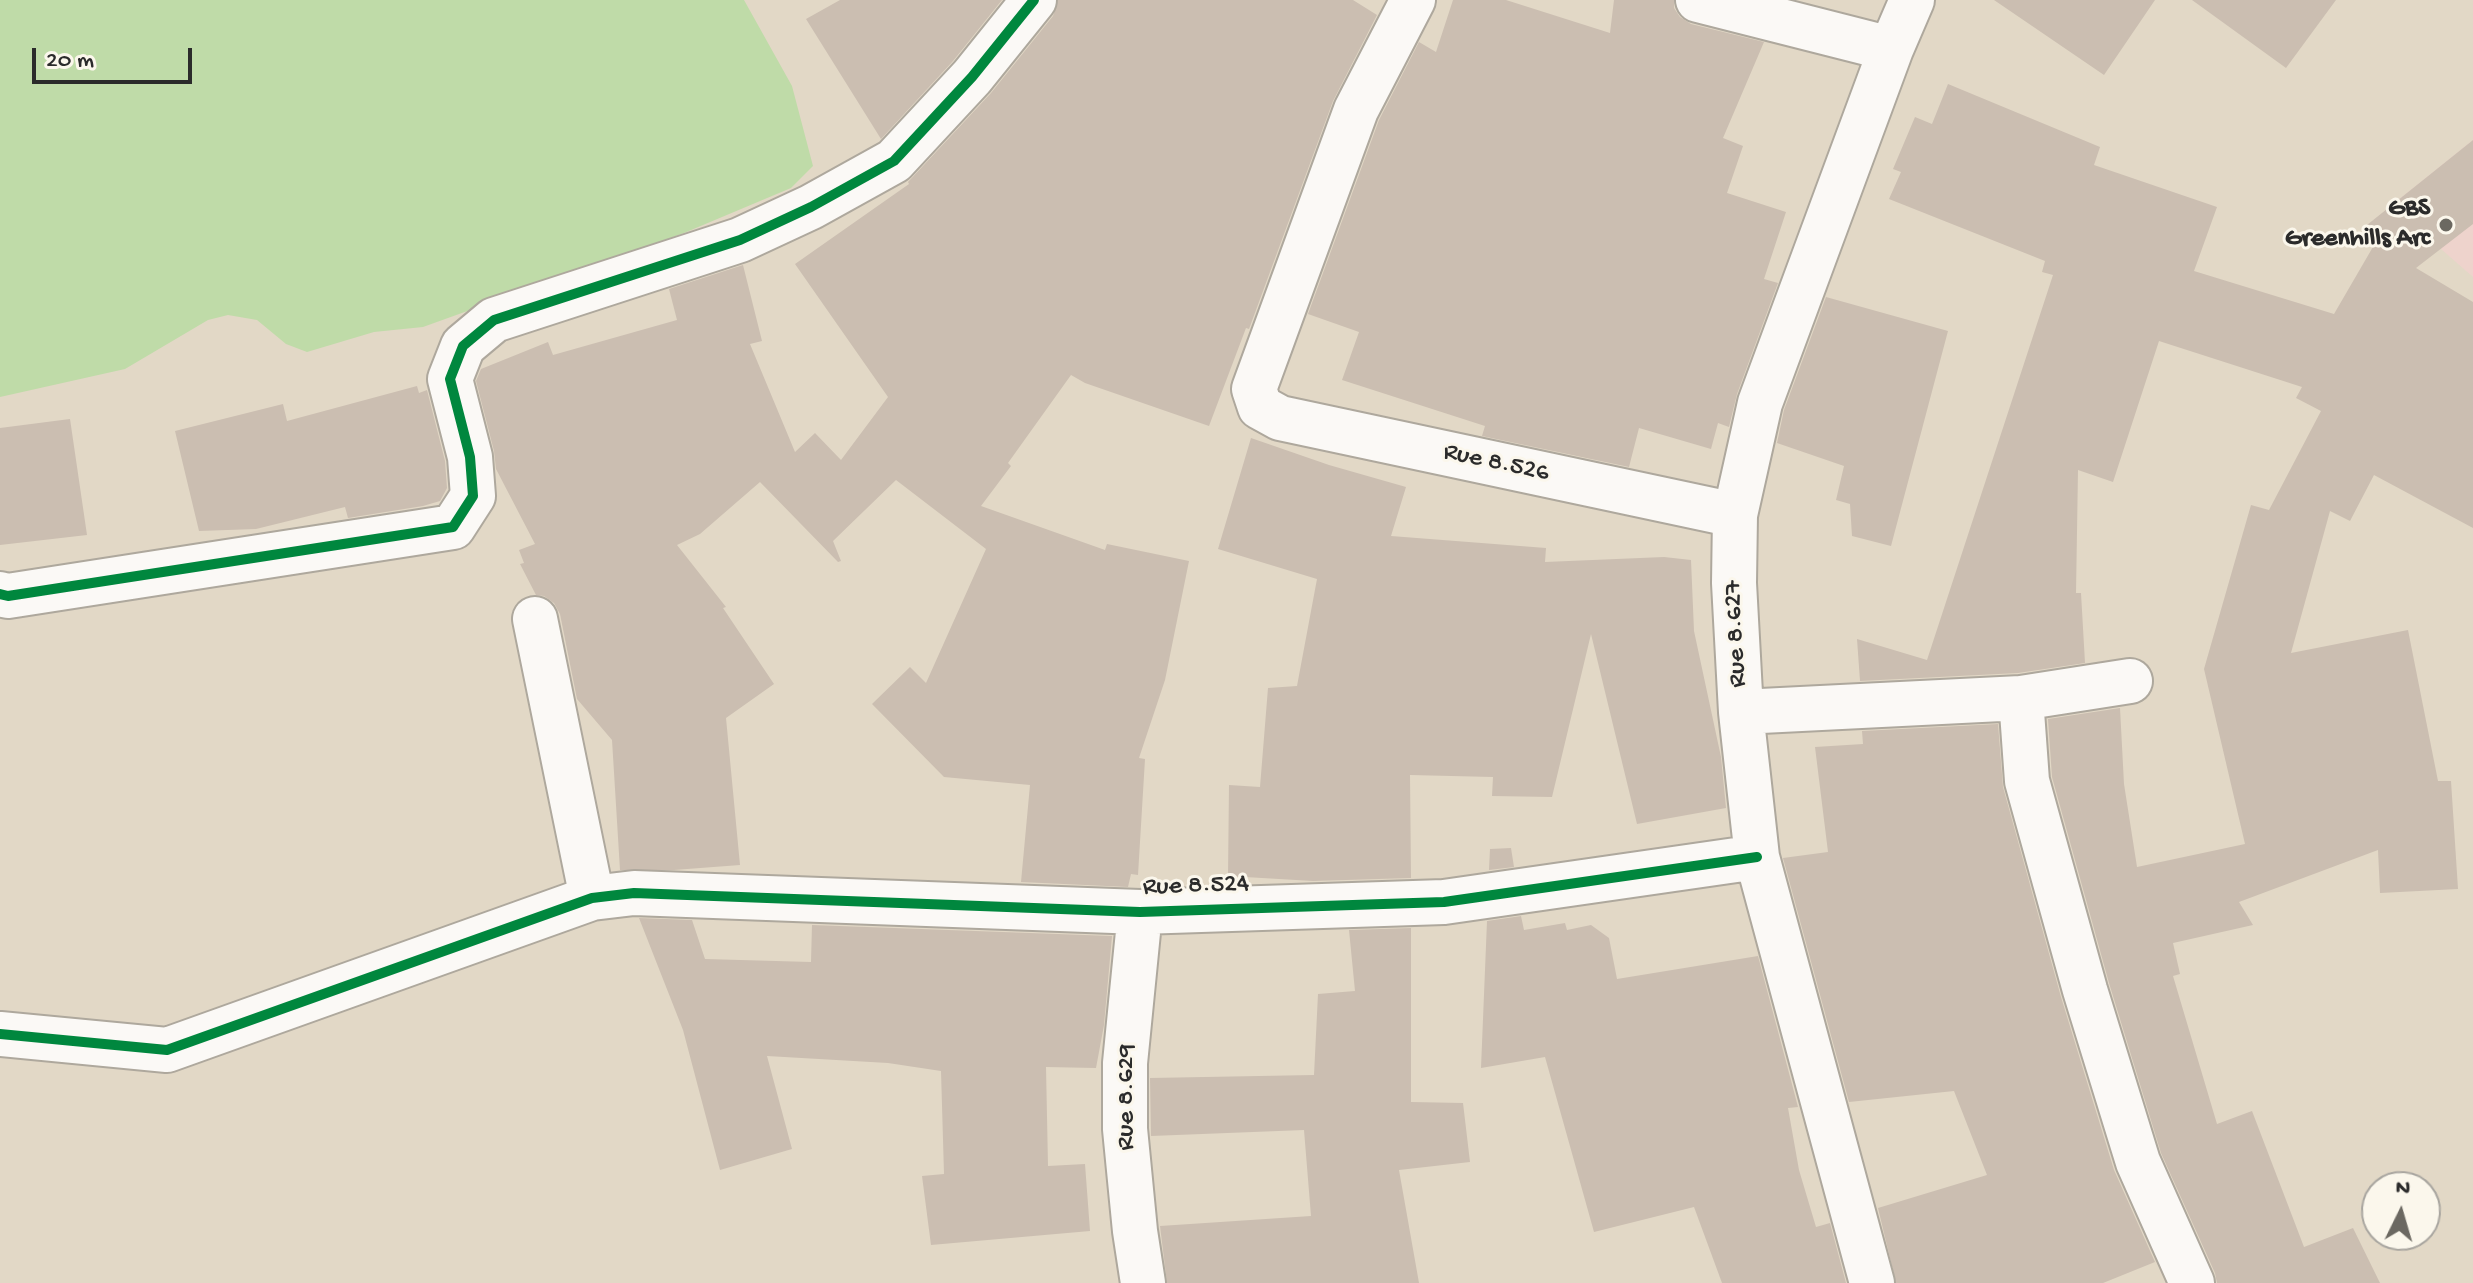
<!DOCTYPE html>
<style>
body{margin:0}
#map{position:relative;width:2473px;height:1283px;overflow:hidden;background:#e2d8c6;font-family:"Gochi Hand",sans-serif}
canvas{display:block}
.north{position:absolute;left:2361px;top:1171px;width:80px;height:80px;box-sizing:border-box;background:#fbf7ec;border:2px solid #a8a59f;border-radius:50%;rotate:5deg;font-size:22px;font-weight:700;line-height:32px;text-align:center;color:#2b2b2b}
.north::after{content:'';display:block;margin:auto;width:28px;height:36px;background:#6b6861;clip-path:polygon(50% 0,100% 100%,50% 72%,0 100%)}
.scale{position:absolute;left:32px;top:48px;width:160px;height:36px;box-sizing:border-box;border:4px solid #2b2b2b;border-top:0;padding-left:10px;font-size:24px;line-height:28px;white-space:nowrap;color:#2b2b2b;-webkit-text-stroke:6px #fbf7ec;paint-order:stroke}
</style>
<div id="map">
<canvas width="2473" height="1283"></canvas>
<div class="north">N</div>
<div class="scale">20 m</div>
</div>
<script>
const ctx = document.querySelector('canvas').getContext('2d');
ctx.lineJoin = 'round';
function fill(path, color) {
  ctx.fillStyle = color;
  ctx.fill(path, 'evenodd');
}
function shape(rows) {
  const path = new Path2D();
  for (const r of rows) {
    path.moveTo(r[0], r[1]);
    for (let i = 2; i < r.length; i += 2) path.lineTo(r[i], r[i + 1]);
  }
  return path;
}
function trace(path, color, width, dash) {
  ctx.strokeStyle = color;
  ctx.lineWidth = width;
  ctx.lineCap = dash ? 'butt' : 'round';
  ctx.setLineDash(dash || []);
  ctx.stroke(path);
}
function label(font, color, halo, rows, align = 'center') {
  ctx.font = font + ' "Gochi Hand",sans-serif';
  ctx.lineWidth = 6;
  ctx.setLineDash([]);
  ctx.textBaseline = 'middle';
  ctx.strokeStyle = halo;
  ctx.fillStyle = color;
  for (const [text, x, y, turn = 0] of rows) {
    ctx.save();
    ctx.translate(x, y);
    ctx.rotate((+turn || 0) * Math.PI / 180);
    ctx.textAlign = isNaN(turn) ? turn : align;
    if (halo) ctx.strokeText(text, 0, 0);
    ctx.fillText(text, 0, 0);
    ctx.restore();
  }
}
fill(shape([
 [2473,140,2473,277,2441,249,2397,201]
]), '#eed3cc');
fill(shape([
 [0,0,744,0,792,86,813,166,791,188,684,233,423,327,374,332,307,352,286,344,257,320,228,315,208,320,125,369,0,397]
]), '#bfdba8');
fill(shape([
 [840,0,1002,0,953,61,881,139,806,19],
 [1058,0,1353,0,1377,15,1333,101,1249,329,1246,328,1209,426,1085,383,1071,375,1008,463,1011,466,981,506,1105,550,1107,544,1189,561,1165,680,1139,758,1145,759,1138,875,1131,874,1128,887,1021,882,1030,785,944,777,872,704,910,667,926,683,986,549,896,480,833,541,841,561,838,562,760,482,700,534,677,545,726,607,723,608,774,684,726,718,740,865,674,870,620,870,612,740,577,699,560,614,554,603,544,596,536,595,520,564,524,563,519,550,535,544,496,469,494,451,476,381,481,369,548,342,553,355,677,320,669,289,743,265,762,341,750,344,795,452,815,433,841,460,888,397,795,264,909,184,908,182,991,93,1053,16],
 [1453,0,1506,0,1610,33,1614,0,1674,0,1674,8,1680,17,1691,24,1764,42,1723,138,1743,146,1727,193,1786,212,1764,279,1778,283,1737,394,1729,427,1718,423,1711,449,1639,428,1629,467,1482,436,1485,426,1342,380,1359,332,1308,314,1379,120,1419,42,1436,52],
 [1994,0,2155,0,2104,75],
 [2192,0,2336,0,2286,68],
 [1948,84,2100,147,2094,165,2217,207,2194,271,2334,314,2377,240,2362,229,2473,140,2473,224,2416,268,2473,302,2473,528,2374,475,2350,521,2330,511,2291,653,2408,630,2438,781,2451,781,2458,889,2380,893,2378,850,2239,902,2253,925,2173,943,2180,974,2173,976,2217,1124,2252,1111,2304,1247,2353,1228,2380,1283,2217,1283,2215,1273,2161,1153,2109,983,2052,777,2048,719,2120,708,2124,784,2137,867,2245,844,2204,669,2251,505,2269,510,2321,411,2296,398,2302,387,2159,341,2113,482,2078,470,2076,593,2081,593,2085,663,2018,673,1860,681,1857,639,1927,660,2053,275,2042,272,2045,261,1889,199,1901,172,1893,169,1915,117,1932,124],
 [1826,297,1948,331,1891,546,1852,536,1850,504,1836,500,1844,466,1777,443,1784,410],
 [417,386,419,393,427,390,445,461,447,488,440,501,423,506,348,518,345,507,256,529,199,531,175,431,283,404,287,421],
 [70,419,87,535,0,545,0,428],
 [1251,438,1329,465,1406,487,1391,536,1546,548,1545,562,1664,557,1691,560,1694,631,1721,757,1726,808,1637,824,1591,634,1552,797,1492,796,1493,777,1410,775,1411,878,1313,881,1228,876,1229,785,1260,787,1268,688,1297,686,1317,579,1218,549],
 [1998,724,2003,787,2061,997,2114,1170,2155,1262,2103,1283,1896,1283,1878,1208,1987,1175,1954,1091,1849,1102,1783,858,1828,852,1815,747,1863,744,1862,731],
 [1511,848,1514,867,1489,870,1490,849],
 [1521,916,1524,930,1565,923,1567,930,1591,925,1609,938,1617,979,1758,956,1798,1107,1788,1108,1799,1170,1816,1227,1830,1223,1846,1283,1722,1283,1694,1207,1594,1232,1545,1057,1481,1068,1487,921],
 [639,918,692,920,705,959,811,962,812,925,1112,936,1104,1025,1096,1068,1046,1067,1048,1166,1085,1164,1090,1231,931,1245,922,1176,944,1174,941,1071,888,1063,767,1056,792,1149,720,1170,683,1030],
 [1411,928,1411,1102,1463,1103,1470,1162,1399,1170,1419,1283,1167,1283,1160,1226,1311,1216,1304,1130,1151,1136,1150,1078,1314,1075,1318,994,1355,991,1349,930]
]), '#cbbeb1');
const street = shape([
 [1413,0,1356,110,1254,389,1260,407,1280,418,1735,515],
 [1698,0,1891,49],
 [0,594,8,596,453,527,473,496,470,457,450,379,463,346,494,320,740,240,811,207,894,161,972,77,1034,0],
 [535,619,592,898],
 [2021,698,2027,781,2085,990,2138,1162,2192,1283],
 [1741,712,2021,698,2130,681],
 [1140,912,1125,1063,1125,1129,1135,1231,1143,1283],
 [0,1034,167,1050,592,898,634,893,1140,912,1444,902,1757,857],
 [1872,1283,1757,857,1741,712,1734,583,1735,515,1760,403,1891,49,1912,0]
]);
trace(street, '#aea89d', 48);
trace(street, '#fbf9f6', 44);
trace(shape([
 [0,594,8,596,453,527,473,496,470,457,450,379,463,346,494,320,740,240,811,207,894,161,972,77,1034,0],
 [0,1034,167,1050,592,898,634,893,1140,912,1444,902,1757,857]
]), '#00873e', 10);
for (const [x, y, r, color] of [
 [2446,225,8,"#6b6861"]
]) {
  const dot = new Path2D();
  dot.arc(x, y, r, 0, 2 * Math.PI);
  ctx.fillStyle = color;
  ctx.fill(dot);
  trace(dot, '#fbf7ec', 3);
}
label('bold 26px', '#2b2b2b', '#fbf7ec', [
 ["GBS",2430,210],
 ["Greenhills Arc",2430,240]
], 'right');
label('26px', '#2b2b2b', '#fbf7ec', [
 ["Rue 8.526",1496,464,12],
 ["Rue 8.627",1737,634,-93],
 ["Rue 8.524",1196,887,-2],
 ["Rue 8.629",1128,1097,-90]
]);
</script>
